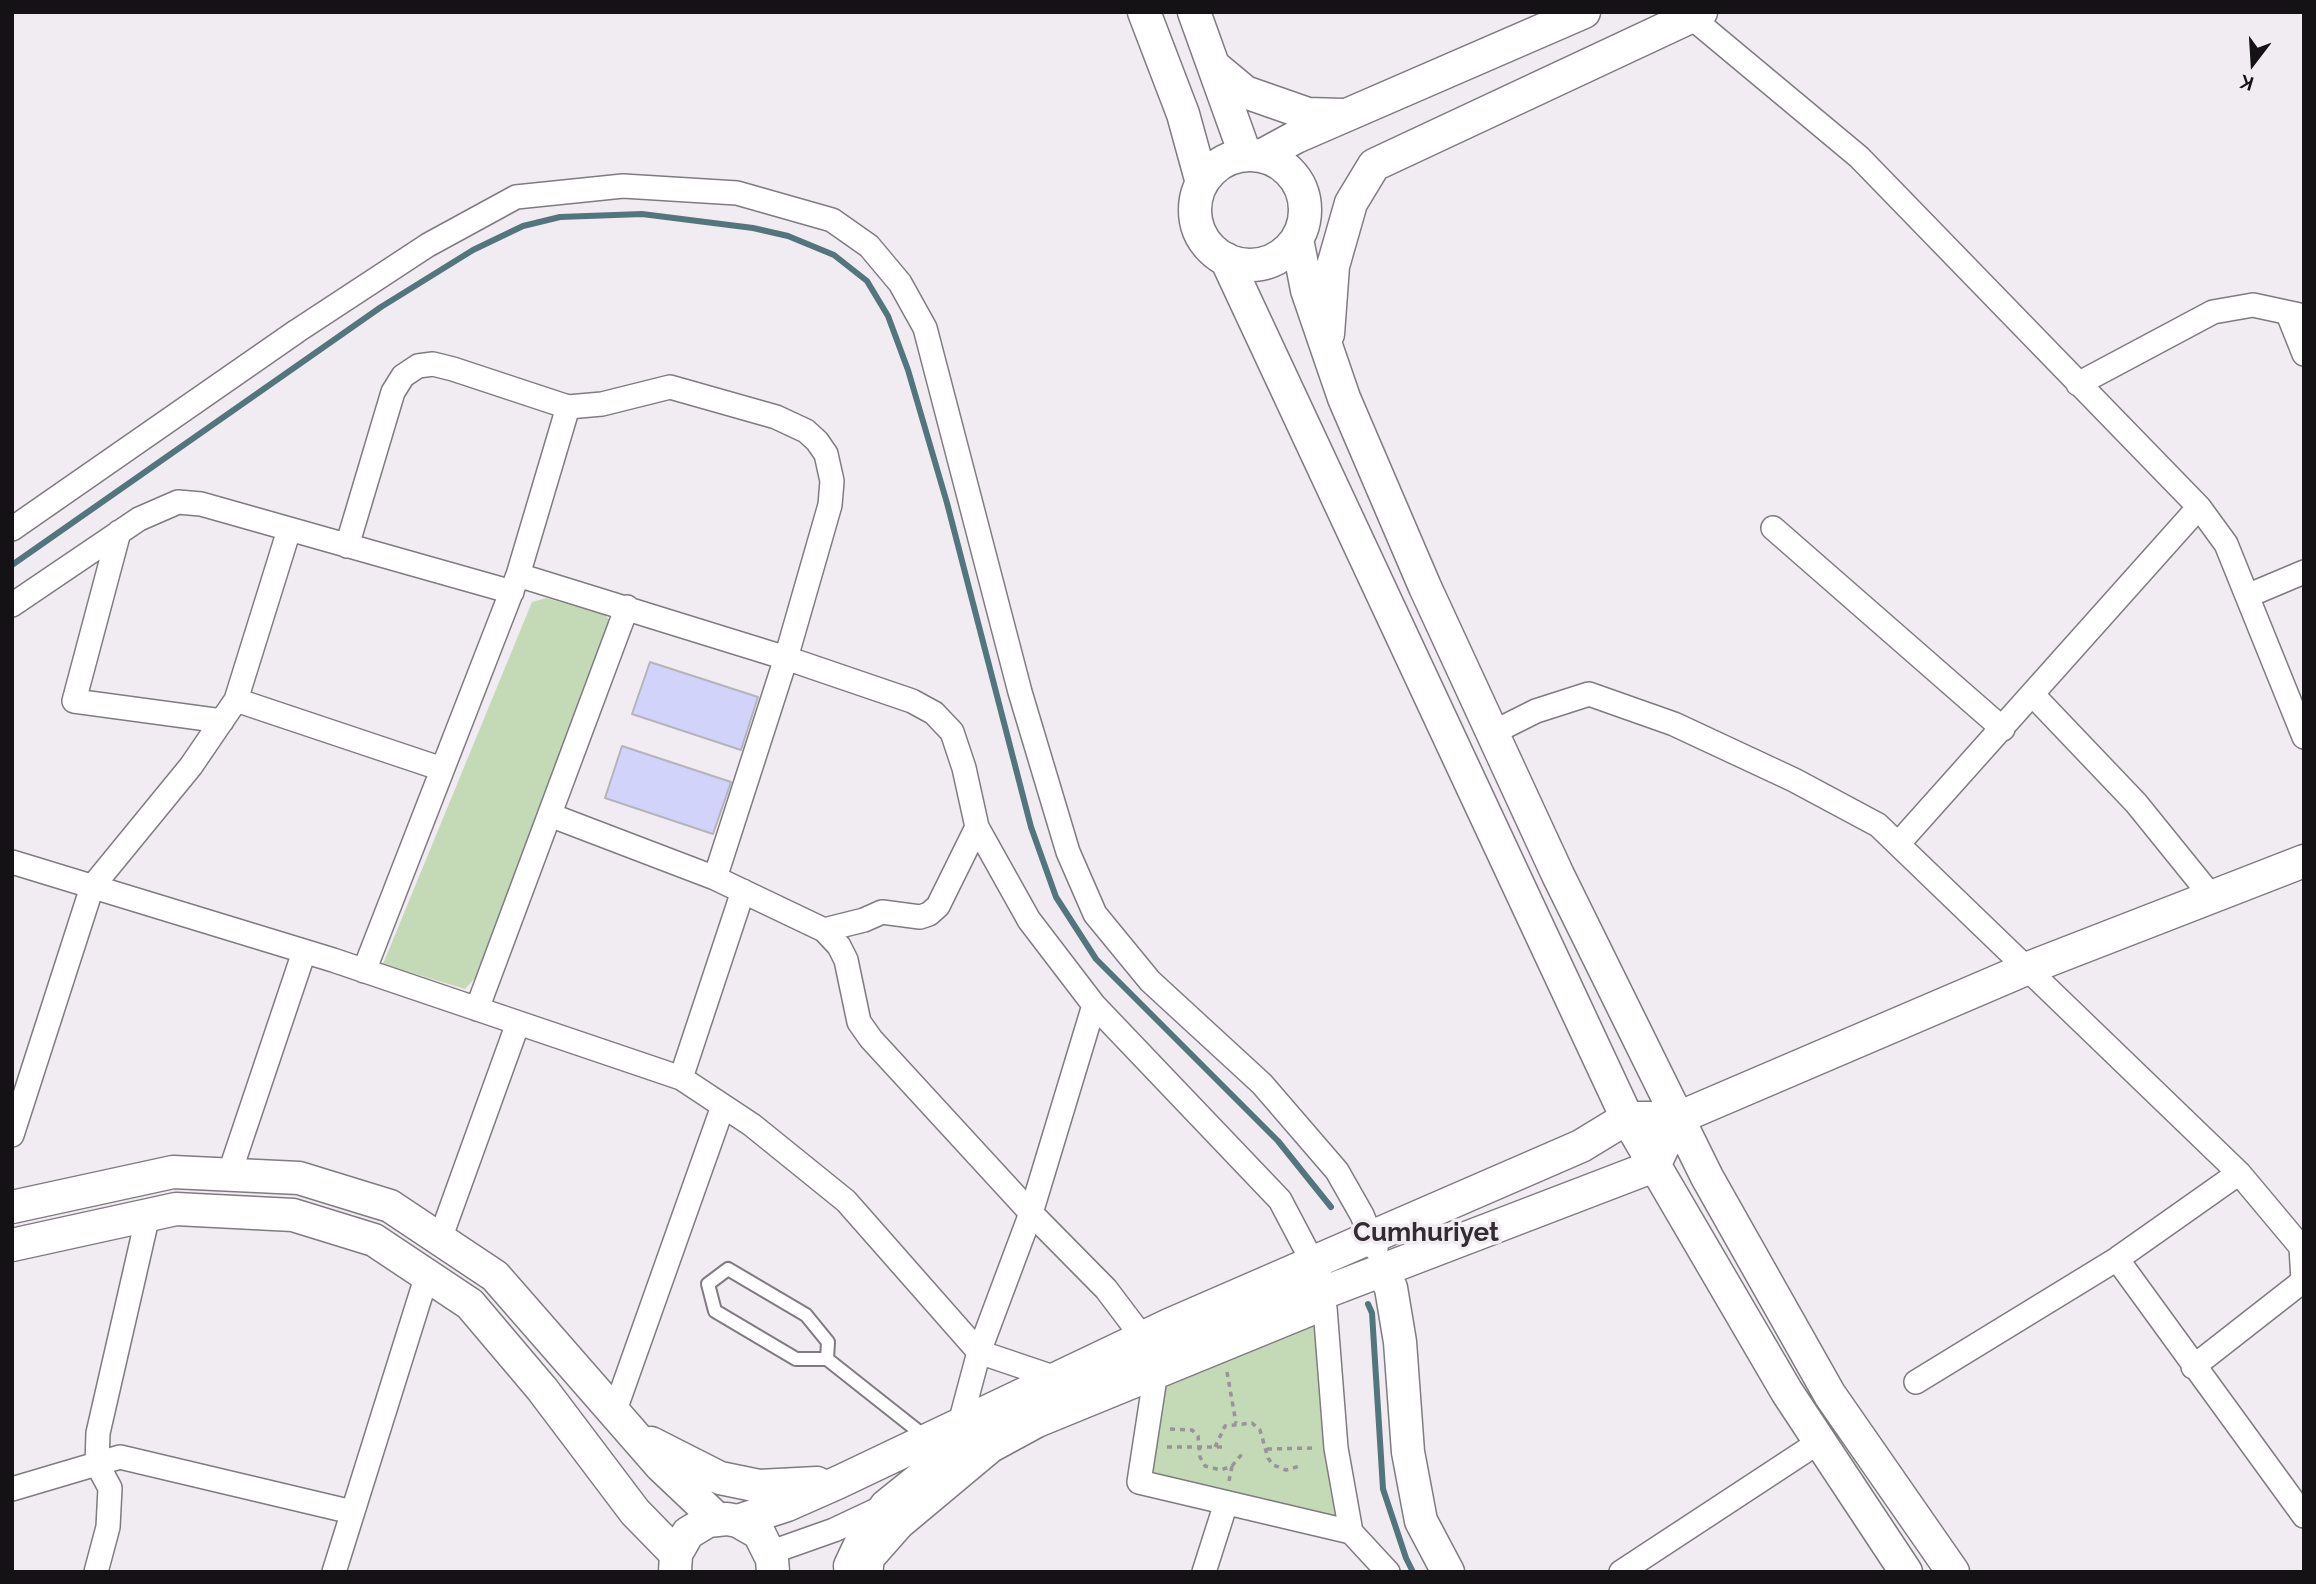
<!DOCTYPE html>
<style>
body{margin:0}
#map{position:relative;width:2316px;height:1584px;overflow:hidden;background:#f1ecf1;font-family:Raleway,sans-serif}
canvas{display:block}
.frame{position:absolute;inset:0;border:14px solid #141214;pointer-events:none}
.north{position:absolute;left:2218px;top:28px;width:70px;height:70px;-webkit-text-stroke:5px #f1ecf1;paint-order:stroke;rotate:197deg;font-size:19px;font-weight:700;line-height:28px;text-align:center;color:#141214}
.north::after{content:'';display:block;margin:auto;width:24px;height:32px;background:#141214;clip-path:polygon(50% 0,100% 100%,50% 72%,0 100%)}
</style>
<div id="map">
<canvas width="2316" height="1584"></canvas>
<div class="frame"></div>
<div class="north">K</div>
</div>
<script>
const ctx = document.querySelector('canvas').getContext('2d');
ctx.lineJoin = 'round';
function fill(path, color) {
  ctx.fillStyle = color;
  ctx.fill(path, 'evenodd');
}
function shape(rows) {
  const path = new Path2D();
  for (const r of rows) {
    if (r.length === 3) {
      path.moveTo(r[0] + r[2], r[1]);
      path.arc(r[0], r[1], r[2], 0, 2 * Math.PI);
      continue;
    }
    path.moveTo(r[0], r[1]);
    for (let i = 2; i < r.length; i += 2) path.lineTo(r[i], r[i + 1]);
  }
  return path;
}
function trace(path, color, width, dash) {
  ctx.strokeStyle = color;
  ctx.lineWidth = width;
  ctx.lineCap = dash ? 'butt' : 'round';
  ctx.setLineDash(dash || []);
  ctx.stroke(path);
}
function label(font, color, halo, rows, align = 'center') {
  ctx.font = font + ' Raleway,sans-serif';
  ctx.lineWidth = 7;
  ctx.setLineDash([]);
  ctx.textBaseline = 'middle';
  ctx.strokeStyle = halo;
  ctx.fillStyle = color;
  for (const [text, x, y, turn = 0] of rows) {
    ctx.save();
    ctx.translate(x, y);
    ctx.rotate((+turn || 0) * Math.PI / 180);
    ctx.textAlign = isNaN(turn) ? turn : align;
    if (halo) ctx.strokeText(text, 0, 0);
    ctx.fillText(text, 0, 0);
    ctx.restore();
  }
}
fill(shape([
 [546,598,605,615,611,622,475,978,465,989,383,964,532,602],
 [1321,1314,1345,1526,1142,1478,1157,1380]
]), '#c4dab6');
trace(shape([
 [12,565,381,307,473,250,523,226,560,217,642,214,753,228,788,236,834,255,867,281,888,316,908,370,947,503,1031,827,1056,897,1096,959,1278,1141,1331,1207],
 [1368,1304,1372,1313,1383,1489,1406,1558,1413,1572]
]), '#53757d', 6);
const building = shape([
 [650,662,758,697,741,750,632,714,650,662],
 [622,746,731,782,713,834,605,798,622,746]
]);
fill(building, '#d2d3fb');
trace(building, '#b4b4ba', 2);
const lane = shape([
 [827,1359,828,1342,806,1315,728,1269,708,1284,715,1311,796,1359,827,1359,918,1431,925,1440]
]);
const street = shape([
 [1691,17,1859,157,2199,507,2226,544,2304,737],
 [2288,314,2304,354],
 [2078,384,2213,312,2253,305,2304,316],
 [1773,528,2003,729],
 [12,529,297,331,428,245,516,197,623,186,737,193,832,220,869,246,900,283,925,328,1020,692,1068,852,1095,914,1150,981,1262,1084,1337,1171,1362,1215,1376,1249],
 [119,532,74,701,222,721],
 [347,546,393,392,403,376,418,366,433,364,453,369,568,407,602,404,670,387,776,417,806,431,817,441,826,454,832,481,830,505,786,658,715,878],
 [518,575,786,658,912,701,934,713,952,732,964,768,977,827,1029,920,1094,1005,1280,1200,1320,1276],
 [2247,596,2304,572],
 [12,605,139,519,178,502,201,504,512,592],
 [2033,695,2136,803,2212,897],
 [236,700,442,769],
 [1492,733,1536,711,1589,694,1674,724,1794,780,1878,825,2239,1173,2301,1247,2303,1281,2193,1367],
 [550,815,715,878,824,930,839,946,846,960,859,1022,871,1039,1031,1213,1106,1289,1143,1338],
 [1898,844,2199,507],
 [12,862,333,960,681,1078,752,1125,846,1201,979,1352,1056,1378],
 [824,930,864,920,882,912,920,917,929,914,938,906,977,827],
 [364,971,518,575,568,407],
 [477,1009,627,607],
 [681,1078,743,891],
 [12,1135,92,887,191,766,236,700,289,530],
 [229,1175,304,952],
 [440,1239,518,1023],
 [2117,1259,2304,1516],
 [1155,1378,1139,1482,1351,1532,1388,1572],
 [1916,1382,2117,1259,2239,1173],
 [614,1413,723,1106],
 [960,1423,979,1352,1031,1213,1094,1005],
 [12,1489,120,1457,352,1512],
 [769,1553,834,1530,883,1507],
 [96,1572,108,1527,110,1488,97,1464,98,1433,148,1215],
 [334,1572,427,1275],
 [871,1572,872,1560,902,1526,993,1450,1039,1425,1325,1308,1336,1448,1351,1532],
 [1204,1572,1226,1503],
 [1621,1572,1819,1442]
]);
const secondary = shape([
 [1144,12,1183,114,1202,183],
 [1194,12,1245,154],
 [1215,67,1245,92,1308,114,1342,115],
 [1250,210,55],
 [1261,156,1296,137,1584,12],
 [1297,239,1307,290,1344,398,1425,587,1558,875,1707,1177,1830,1395,1953,1572],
 [1226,259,1627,1118,1787,1392,1906,1572],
 [1328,334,1333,266,1351,203,1374,165,1701,12],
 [12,1207,173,1172,299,1178,390,1206,495,1276,661,1466,717,1519],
 [12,1245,176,1209,293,1215,374,1240,470,1304,542,1389,635,1512,676,1554],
 [1382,1270,1391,1288,1400,1342,1408,1452,1421,1521,1448,1572],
 [651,1443,720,1478,759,1486,817,1483],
 [738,1521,787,1505,839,1482,1169,1325,1581,1146,1627,1118,1678,1118,2026,969,2304,861],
 [675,1572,676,1554,688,1533,708,1521,727,1519,738,1521,759,1533,772,1559,773,1572],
 [851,1572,850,1566,865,1534,886,1506,932,1469,1049,1403,1148,1360,1654,1166,1663,1147]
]);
trace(lane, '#7f7b80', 16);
trace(street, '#7f7b80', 26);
trace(secondary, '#7f7b80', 35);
trace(shape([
 [1227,1372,1236,1423],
 [1170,1429,1192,1430,1198,1436,1200,1457,1205,1466,1221,1470,1232,1466,1242,1454],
 [1167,1447,1224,1447],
 [1215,1447,1225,1426,1252,1423,1260,1430,1268,1458,1273,1465,1286,1470,1300,1466],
 [1267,1449,1313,1448],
 [1229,1481,1232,1466]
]), '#989498', 3.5, [5, 5]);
trace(lane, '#fff', 12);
trace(street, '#fff', 23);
trace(secondary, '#fff', 32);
label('bold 26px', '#302c30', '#f1ecf1', [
 ["Cumhuriyet",1426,1233]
]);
</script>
